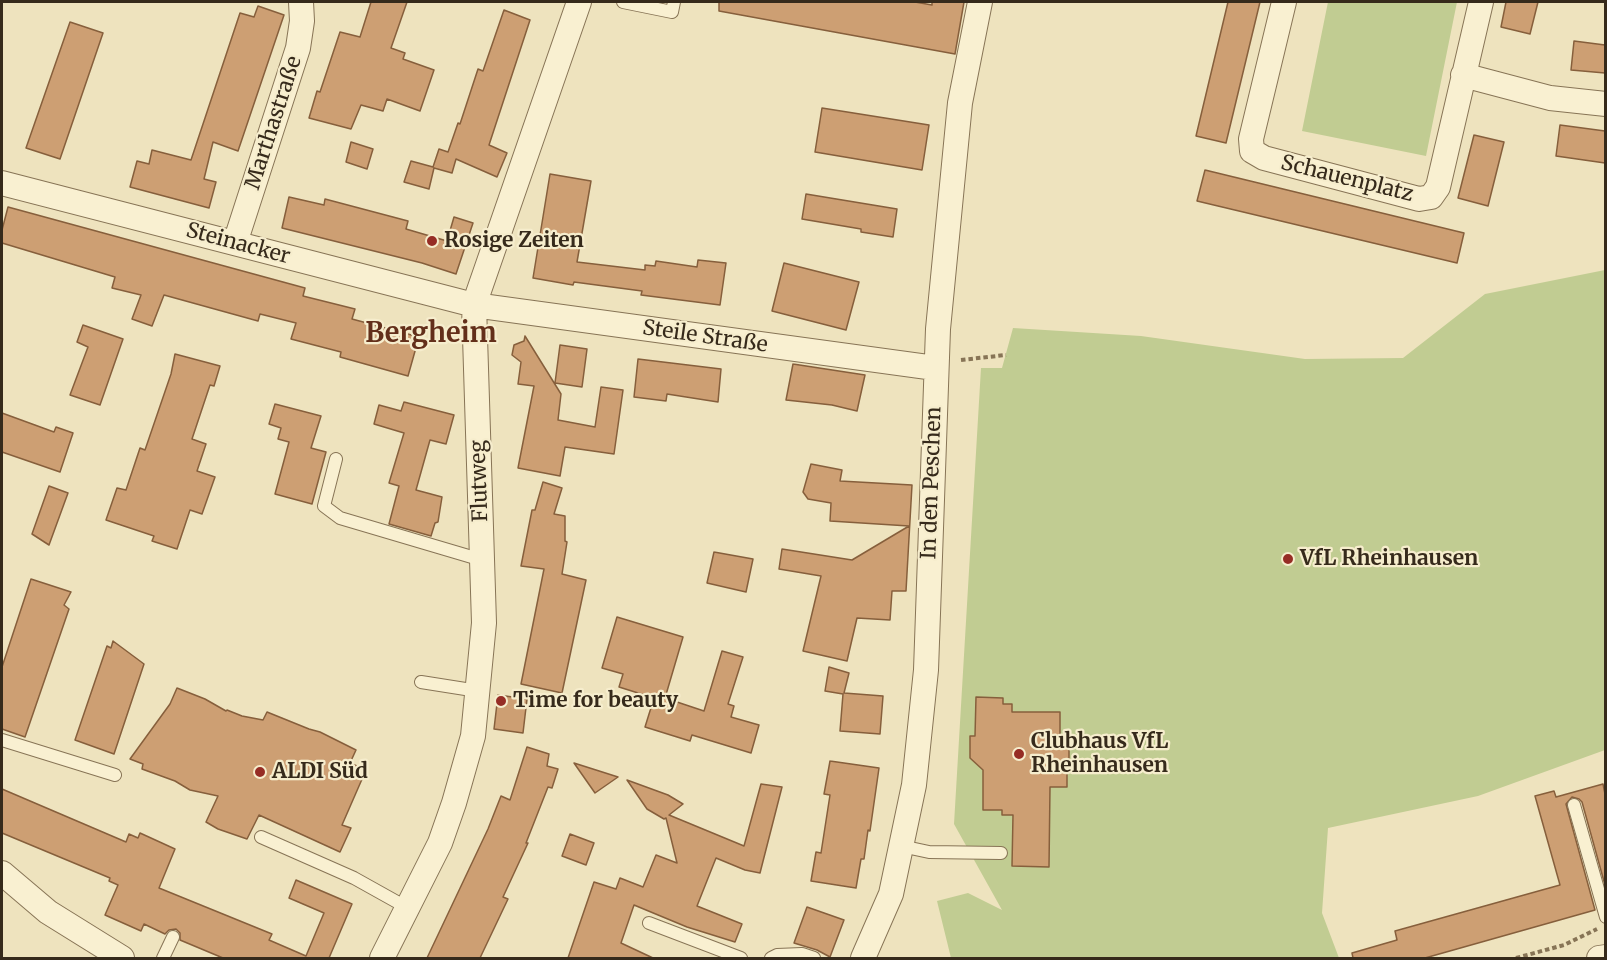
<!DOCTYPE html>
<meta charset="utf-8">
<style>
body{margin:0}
#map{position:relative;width:1607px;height:960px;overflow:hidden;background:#eee3be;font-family:Merriweather,serif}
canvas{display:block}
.frame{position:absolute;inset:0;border:3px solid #362a1b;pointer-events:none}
</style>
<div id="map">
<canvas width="1607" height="960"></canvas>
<div class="frame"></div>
</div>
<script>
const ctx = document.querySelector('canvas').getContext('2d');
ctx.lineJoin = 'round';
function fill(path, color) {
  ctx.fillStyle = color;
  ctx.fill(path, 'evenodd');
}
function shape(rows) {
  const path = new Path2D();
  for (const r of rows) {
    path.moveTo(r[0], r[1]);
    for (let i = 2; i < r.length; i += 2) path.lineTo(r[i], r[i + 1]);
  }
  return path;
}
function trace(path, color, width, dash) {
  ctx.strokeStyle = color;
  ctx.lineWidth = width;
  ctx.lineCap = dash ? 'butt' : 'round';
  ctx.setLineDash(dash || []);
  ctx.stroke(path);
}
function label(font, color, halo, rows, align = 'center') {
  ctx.font = font + ' Merriweather,serif';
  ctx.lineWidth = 4.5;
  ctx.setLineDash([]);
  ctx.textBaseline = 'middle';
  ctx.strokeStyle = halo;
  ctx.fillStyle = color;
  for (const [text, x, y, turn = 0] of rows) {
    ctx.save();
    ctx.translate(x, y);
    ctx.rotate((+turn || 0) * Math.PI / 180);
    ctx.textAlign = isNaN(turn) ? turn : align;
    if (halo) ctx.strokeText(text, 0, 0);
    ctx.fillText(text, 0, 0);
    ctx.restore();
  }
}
fill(shape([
 [1328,2,1457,2,1426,156,1302,131],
 [1605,270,1605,750,1478,796,1328,828,1322,913,1339,958,951,958,937,901,968,893,1002,910,954,824,981,368,1002,368,1013,328,1141,336,1305,359,1403,358,1485,294]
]), '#c1cc92');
const building = shape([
 [371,2,407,2,391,48,405,53,403,59,434,70,420,111,387,99,383,111,361,105,351,129,309,118,317,91,320,92,340,32,360,37,371,2],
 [719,2,915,2,932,5,932,2,964,2,955,54,719,11,719,2],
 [1228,2,1260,2,1226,143,1196,136,1228,2],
 [1506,2,1538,2,1530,34,1501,27,1506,2],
 [258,6,284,15,238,151,213,142,204,179,216,182,209,208,130,187,137,161,149,164,152,150,191,160,240,13,254,17,258,6],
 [504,10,530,20,489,145,507,153,497,177,456,159,452,173,434,168,429,189,404,182,411,161,433,167,439,149,448,152,458,123,460,124,478,69,483,71,504,10],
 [70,22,103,33,60,159,26,148,70,22],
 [1574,41,1605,45,1605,73,1571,70,1574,41],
 [822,108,929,125,922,170,815,152,822,108],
 [1560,125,1605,131,1605,163,1556,156,1560,125],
 [1474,135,1504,142,1488,206,1458,198,1474,135],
 [351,142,373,149,367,169,346,162,351,142],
 [1205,170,1464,233,1457,263,1197,201,1205,170],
 [550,174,591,181,577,262,645,270,645,265,655,266,656,261,697,267,698,260,726,263,720,305,641,295,642,291,574,282,573,285,533,278,550,174],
 [806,194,897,209,893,237,861,232,861,229,802,219,806,194],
 [289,197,324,205,325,199,408,221,406,229,447,241,454,217,473,223,456,274,422,263,282,228,289,197],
 [8,207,305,288,303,296,355,309,352,319,419,337,408,376,340,357,341,352,291,339,296,323,260,314,258,321,164,295,152,326,132,319,141,295,112,288,115,277,2,243,2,230,8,207],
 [784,263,859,282,846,330,772,311,784,263],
 [83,325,123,339,100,405,70,395,88,347,77,342,83,325],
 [525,336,561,394,558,420,595,427,601,387,623,390,614,454,565,447,560,476,518,468,534,386,518,384,521,362,512,355,514,345,524,341,525,336],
 [560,345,587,349,582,387,555,383,560,345],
 [175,354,220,366,214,386,210,385,192,439,206,444,197,471,215,477,202,514,190,510,177,549,152,541,154,536,106,520,117,488,126,490,140,448,145,450,171,374,175,354],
 [638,359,721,369,718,402,667,394,666,401,634,397,638,359],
 [793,364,865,375,857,411,832,405,786,400,793,364],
 [404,402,454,415,446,444,430,440,416,490,442,497,438,522,435,523,431,536,389,524,399,486,389,483,404,433,374,424,379,405,401,411,404,402],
 [275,404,321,416,311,448,326,452,312,504,275,494,289,442,278,439,281,428,269,424,275,404],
 [2,413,54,432,56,427,73,433,60,472,2,452,2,413],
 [811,464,842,470,840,481,912,485,906,591,892,591,890,620,857,618,847,661,803,651,821,576,779,569,782,549,852,560,909,526,830,521,831,503,808,499,803,492,811,464],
 [543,482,562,488,554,514,565,516,565,541,567,542,562,574,586,580,562,693,521,684,544,569,521,566,532,510,535,510,543,482],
 [49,486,68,493,49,545,32,534,49,486],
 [714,552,753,559,746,592,707,583,714,552],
 [31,579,71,592,64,605,69,609,25,737,2,729,2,667,31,579],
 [617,617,683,637,665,698,704,711,722,651,743,657,728,704,734,706,731,717,759,725,751,753,692,735,690,741,645,727,654,698,619,687,623,674,602,668,617,617],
 [113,641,144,664,114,754,75,740,107,646,111,648,113,641],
 [829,667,849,673,844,693,883,696,880,734,840,731,843,694,825,691,829,667],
 [177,688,205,699,226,711,227,710,242,716,263,720,267,712,309,729,320,732,356,750,350,763,366,770,342,825,351,828,340,852,259,815,247,839,218,829,206,822,218,796,190,790,175,781,142,769,143,764,130,759,170,704,177,688],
 [498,695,527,699,523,733,494,729,498,695],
 [976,697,1003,698,1003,704,1012,704,1012,712,1060,712,1060,737,1069,738,1069,772,1067,772,1067,787,1050,787,1049,867,1012,866,1013,815,1002,815,1002,810,983,810,983,770,970,758,970,736,975,736,976,697],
 [527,747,549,754,547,766,558,769,552,788,548,787,526,843,528,843,503,897,508,899,480,958,427,958,488,829,501,796,510,800,527,747],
 [830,761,879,768,870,831,868,830,864,859,861,859,856,888,811,881,816,852,821,853,830,795,824,794,830,761],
 [574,763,618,777,595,793,574,763],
 [627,780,668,795,683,804,669,815,744,846,761,784,782,787,760,873,745,870,716,858,697,906,742,924,735,942,687,927,634,905,621,943,653,958,568,958,594,882,616,889,620,878,643,887,656,855,677,863,666,818,664,819,647,809,627,780],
 [1603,784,1605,794,1605,885,1582,802,1579,799,1572,797,1566,804,1595,910,1425,958,1353,958,1352,953,1397,940,1395,931,1560,885,1535,796,1554,791,1556,797,1603,784],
 [2,789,126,842,129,834,138,838,140,833,175,849,159,888,272,934,269,940,306,956,324,913,289,898,296,880,352,904,329,958,223,958,180,940,180,933,176,929,169,930,165,934,144,924,141,931,105,915,118,885,109,881,110,878,2,833,2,789],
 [570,834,594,843,586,865,562,856,570,834],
 [807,907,844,920,830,957,817,950,794,943,807,907]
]);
fill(building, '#cd9f73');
trace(building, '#865f3c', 1.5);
const lane = shape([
 [623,2,672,12,674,2],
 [336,459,324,506,340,518,482,560],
 [421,682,478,691],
 [2,740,115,775],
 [1574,805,1606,917],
 [261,837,354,878,406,907],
 [901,846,929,852,1001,853],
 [649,923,741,958],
 [163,958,173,937],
 [771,958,777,955,802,954,814,958]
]);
const street = shape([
 [1284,2,1251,139,1252,151,1264,158,1419,199,1431,197,1438,187,1481,2],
 [1463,75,1550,98,1606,104],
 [2,183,474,305,935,368],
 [235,243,298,48,302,21,301,2],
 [2,873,48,912,122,958],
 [382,958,440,843,454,803,473,736,484,623,474,305,579,2],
 [863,958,891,894,914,785,926,670,938,329,960,103,980,2],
 [1599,958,1606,957]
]);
trace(lane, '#877456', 14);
trace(street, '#877456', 26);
trace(shape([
 [961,360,1006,355],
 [1516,958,1564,945,1597,929]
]), '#877456', 4, [4.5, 3]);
trace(lane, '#f9f0d1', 12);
trace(street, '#f9f0d1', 24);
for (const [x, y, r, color] of [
 [432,241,6,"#962d25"],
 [1288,559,6,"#962d25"],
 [501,701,6,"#962d25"],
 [1019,754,6,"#962d25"],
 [260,772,6,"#962d25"]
]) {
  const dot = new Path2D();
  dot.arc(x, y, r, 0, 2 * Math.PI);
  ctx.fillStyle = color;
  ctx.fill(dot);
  trace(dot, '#f6edcd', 2);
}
label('21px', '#362a1b', '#f6edcd', [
 ["Marthastraße",274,123,-72],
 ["Schauenplatz",1347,179,14],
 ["Steinacker",238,244,15],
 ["Steile Straße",705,337,8],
 ["Flutweg",480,481,-92],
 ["In den Peschen",932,483,-88]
]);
label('bold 21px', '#362a1b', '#f6edcd', [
 ["Rosige Zeiten",444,241],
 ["VfL Rheinhausen",1300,559],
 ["Time for beauty",513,701],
 ["Clubhaus VfL",1031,742],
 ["Rheinhausen",1031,766],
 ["ALDI Süd",272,772]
], 'left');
label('bold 27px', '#632f1a', '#f6edcd', [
 ["Bergheim",431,334]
]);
</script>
